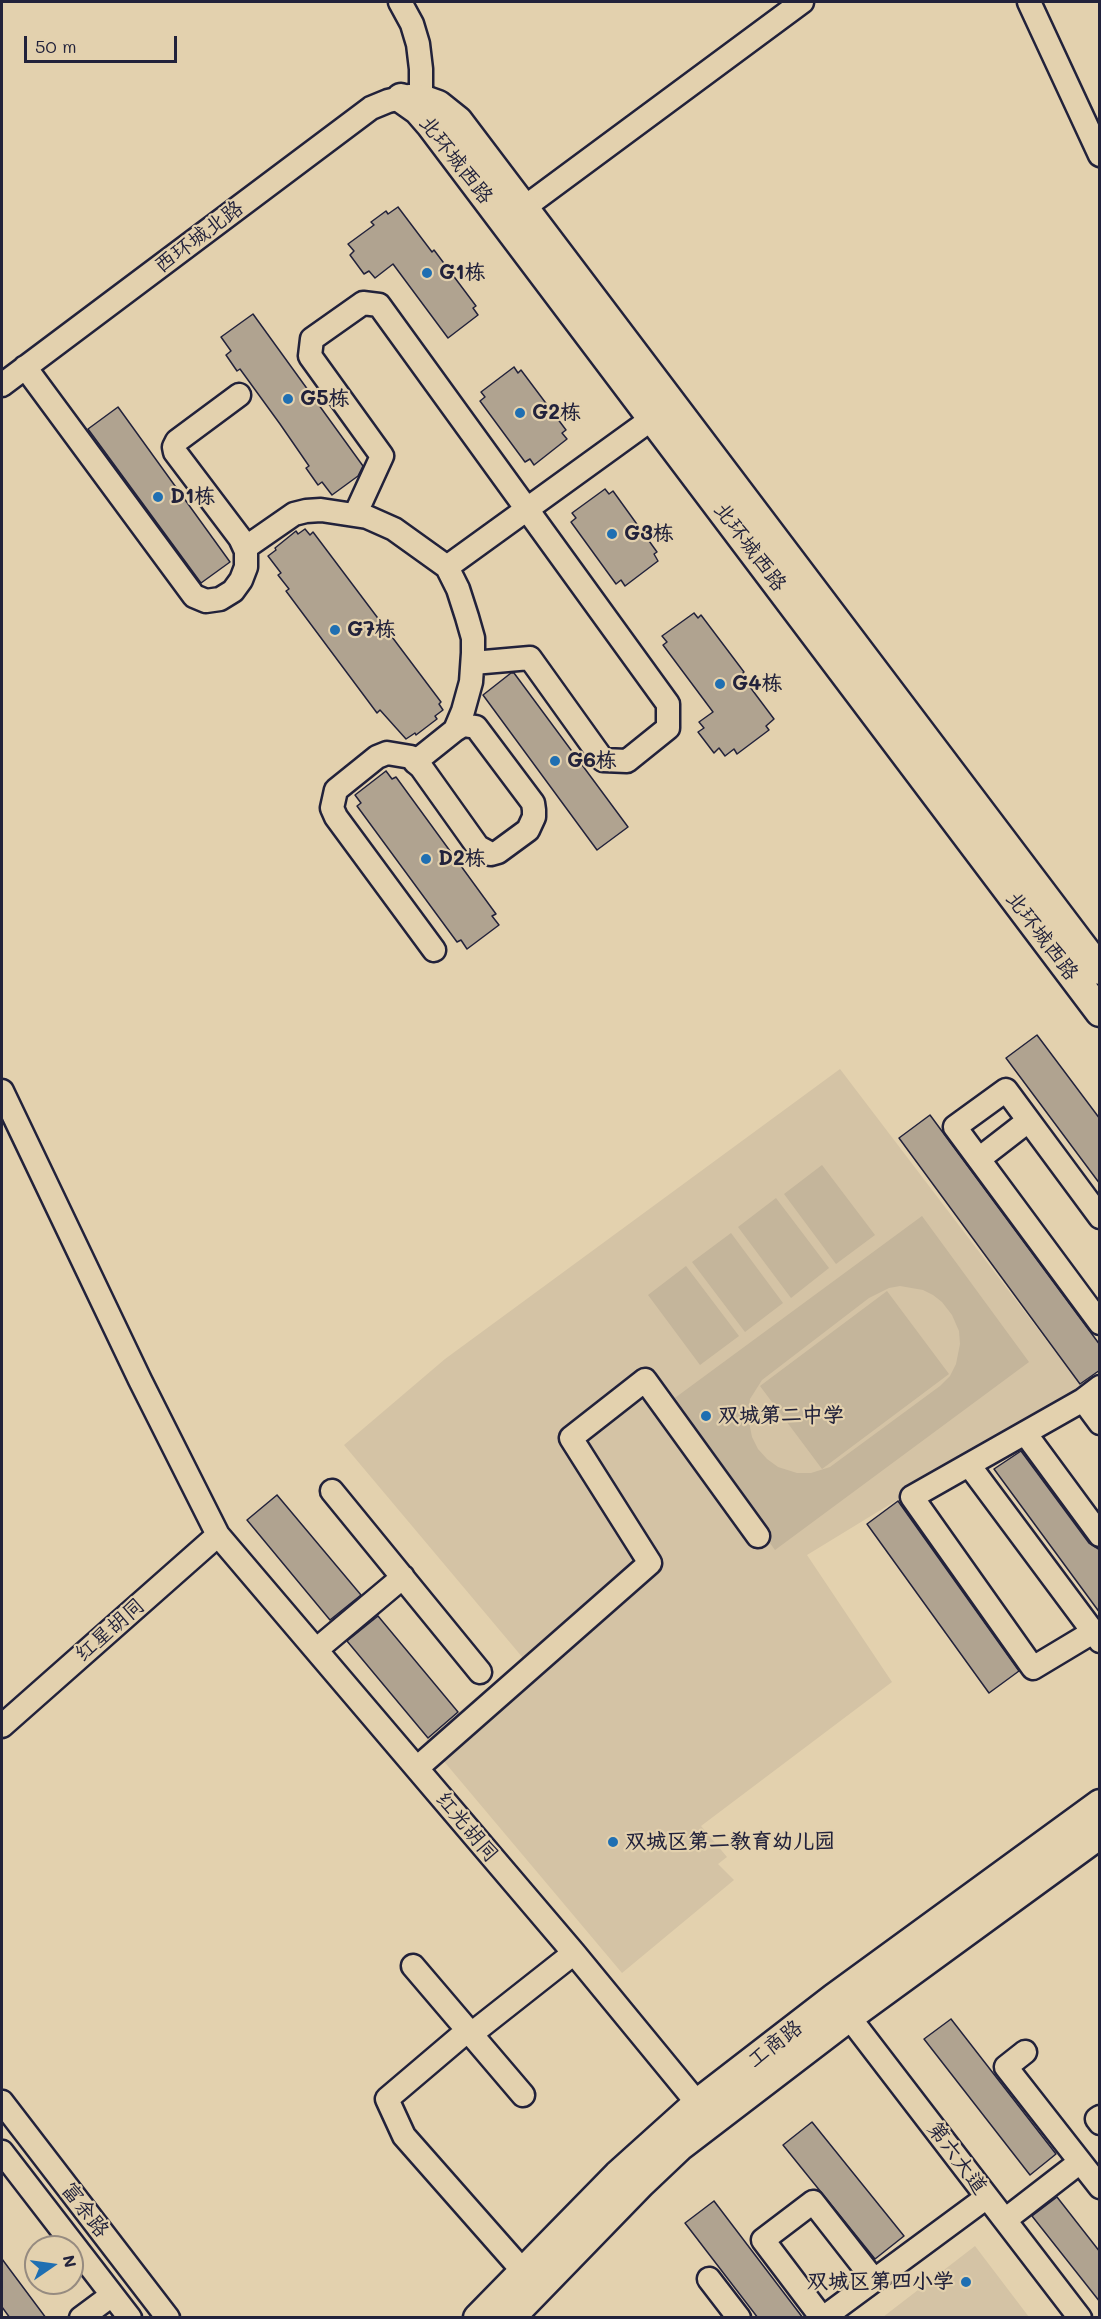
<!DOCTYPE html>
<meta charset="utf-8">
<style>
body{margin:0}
#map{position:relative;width:1101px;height:2319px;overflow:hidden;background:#e3d1ae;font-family:Mali,sans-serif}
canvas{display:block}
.frame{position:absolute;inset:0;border:3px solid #22223b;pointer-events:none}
.north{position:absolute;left:24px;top:2235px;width:60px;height:60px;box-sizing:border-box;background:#e3d1ae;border:2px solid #968b80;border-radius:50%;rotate:77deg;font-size:16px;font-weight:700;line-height:24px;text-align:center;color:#22223b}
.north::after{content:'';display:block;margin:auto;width:21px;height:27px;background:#1f6fb2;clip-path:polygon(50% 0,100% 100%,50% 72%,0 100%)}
.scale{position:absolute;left:24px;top:36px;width:153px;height:27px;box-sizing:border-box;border:3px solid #22223b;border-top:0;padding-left:8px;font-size:18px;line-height:21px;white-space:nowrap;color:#22223b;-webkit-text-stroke:4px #e3d1ae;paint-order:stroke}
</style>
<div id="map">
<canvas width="1101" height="2319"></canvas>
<div class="frame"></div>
<div class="north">N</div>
<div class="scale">50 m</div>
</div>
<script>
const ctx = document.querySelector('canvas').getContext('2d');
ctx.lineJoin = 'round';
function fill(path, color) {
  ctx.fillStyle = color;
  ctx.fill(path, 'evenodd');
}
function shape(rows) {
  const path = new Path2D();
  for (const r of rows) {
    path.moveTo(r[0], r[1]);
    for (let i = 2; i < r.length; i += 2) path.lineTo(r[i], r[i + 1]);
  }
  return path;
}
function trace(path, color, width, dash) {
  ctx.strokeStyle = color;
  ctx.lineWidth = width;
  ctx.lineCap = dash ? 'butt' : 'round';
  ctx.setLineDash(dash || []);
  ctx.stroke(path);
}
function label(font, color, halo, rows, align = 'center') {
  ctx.font = font + ' Mali,"LXGW WenKai TC",sans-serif';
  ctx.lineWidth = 4.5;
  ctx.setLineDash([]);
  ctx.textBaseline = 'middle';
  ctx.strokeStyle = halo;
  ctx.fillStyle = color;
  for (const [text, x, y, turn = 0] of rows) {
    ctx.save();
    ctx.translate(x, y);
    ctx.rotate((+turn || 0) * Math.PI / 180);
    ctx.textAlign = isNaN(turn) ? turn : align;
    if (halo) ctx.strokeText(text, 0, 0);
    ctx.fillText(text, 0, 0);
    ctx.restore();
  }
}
fill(shape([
 [840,1069,1082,1387,807,1555,892,1682,701,1826,727,1857,718,1864,734,1880,622,1973,426,1740,523,1658,344,1445,445,1359],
 [975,2246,1029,2317,883,2317]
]), '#d4c3a5');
fill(shape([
 [822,1165,875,1235,836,1264,784,1194],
 [776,1198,829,1268,791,1298,738,1227],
 [922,1216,1029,1362,775,1550,668,1403],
 [900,1286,923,1290,933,1295,942,1302,952,1315,959,1331,960,1344,956,1364,950,1376,940,1386,830,1467,811,1473,797,1473,778,1467,767,1459,758,1449,752,1437,748,1417,750,1399,762,1380,869,1298,889,1288],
 [731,1233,783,1303,745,1332,692,1262],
 [686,1266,739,1336,700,1365,648,1295],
 [887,1291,949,1374,822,1469,760,1386]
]), '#c4b59b');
const building = shape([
 [398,207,432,252,434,250,476,306,473,308,478,315,448,338,393,264,375,278,369,271,364,274,350,255,354,251,348,244,374,225,371,222,386,211,388,214,398,207],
 [253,314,363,466,358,476,332,495,322,482,318,485,306,468,309,466,280,424,240,369,237,371,226,355,231,351,221,337,253,314],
 [514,367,518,373,521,370,566,430,562,433,567,439,534,465,530,459,525,462,480,401,485,397,481,392,514,367],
 [118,407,230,562,201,583,88,429,118,407],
 [605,489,609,494,613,491,657,552,654,554,658,561,625,586,621,580,616,584,571,522,576,518,572,513,605,489],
 [305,529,310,535,313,532,441,702,439,704,443,710,435,716,437,719,416,735,415,733,406,739,380,710,377,713,286,591,289,589,278,575,281,573,268,556,276,550,275,548,296,531,298,534,305,529],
 [694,613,698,618,701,615,744,672,741,675,774,719,766,726,769,730,737,754,734,749,725,756,719,748,714,753,698,732,704,728,699,722,713,712,663,645,667,642,662,636,694,613],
 [511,673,514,673,628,827,597,850,483,695,511,673],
 [386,771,392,779,396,777,496,914,492,916,499,925,467,949,461,940,457,942,357,806,361,803,355,795,386,771],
 [1037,1035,1100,1119,1100,1184,1006,1058,1037,1035],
 [930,1115,1100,1345,1100,1370,1080,1384,899,1138,930,1115],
 [1021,1451,1089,1543,1100,1550,1100,1613,994,1469,1021,1451],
 [277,1495,361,1595,330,1620,247,1520,277,1495],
 [898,1501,1019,1671,989,1693,867,1524,898,1501],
 [378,1616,458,1712,428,1738,347,1641,378,1616],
 [951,2019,1056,2154,1030,2175,924,2039,951,2019],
 [812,2122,904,2236,875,2259,783,2145,812,2122],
 [1057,2197,1100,2252,1100,2302,1032,2216,1057,2197],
 [714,2201,803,2318,758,2318,685,2223,714,2201],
 [2,2259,46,2318,10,2318,2,2307,2,2259]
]);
fill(building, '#b0a390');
trace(building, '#22223b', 1.5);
const minor = shape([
 [400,2,412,24,418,44,421,69,421,100,418,110],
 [1029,2,1100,155],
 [525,207,802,2],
 [25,367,194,596,206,601,220,599,233,591,241,580,246,567,246,551,240,538,175,452,174,447,177,441,239,395],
 [2,385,371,108,388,101,401,98],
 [355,515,382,456,310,356,312,339,363,303,379,305,668,704,668,728,627,761,603,760,530,658,473,663],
 [245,548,294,514,306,511,321,510,367,517,394,529,447,567,458,589,467,617,473,638,473,653,471,682,463,711,455,730],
 [447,567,664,410],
 [415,762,455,730,463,725,476,727,533,803,534,810,534,817,528,830,498,852,491,854,478,847,421,767,415,762,411,757,387,753,377,757,336,790,332,808,336,817,434,950],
 [2,1091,140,1380,218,1535,574,1953,708,2116],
 [979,1159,1028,1121],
 [1100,1217,1006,1090,955,1127,1100,1323],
 [1083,1400,1100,1423],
 [1025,1433,1100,1535],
 [969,1465,1100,1641],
 [332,1491,480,1672],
 [1093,1632,1033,1668,912,1497,1083,1400,1100,1387],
 [316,1650,403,1577],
 [2,1726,218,1535],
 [417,1768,650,1563,571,1438,645,1380,758,1536],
 [413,1966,523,2095],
 [839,2004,1080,2318],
 [467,2031,387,2099,404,2136,523,2271],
 [470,2035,574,1953],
 [1025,2052,1006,2067,1100,2187],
 [2,2102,168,2318],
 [1100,2117,1097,2119,1100,2123],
 [2,2152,130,2318],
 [1005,2220,1080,2162],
 [709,2279,739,2318],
 [81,2318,112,2295],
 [822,2318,763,2240,813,2202,874,2280],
 [823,2318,987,2197]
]);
const major = shape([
 [401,98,418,110,431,125,1100,1012],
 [409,99,424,100,438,105,458,121,1100,970],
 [478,2318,618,2175,698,2103,834,1998,1100,1804],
 [510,2318,641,2183,679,2147,849,2017,1100,1834]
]);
trace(minor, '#22223b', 27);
trace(major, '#22223b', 33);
trace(minor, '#e3d1ae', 22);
trace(major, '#e3d1ae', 28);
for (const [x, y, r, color] of [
 [427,273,6,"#1f6fb2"],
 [288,399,6,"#1f6fb2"],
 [520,413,6,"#1f6fb2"],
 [158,497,6,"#1f6fb2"],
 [612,534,6,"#1f6fb2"],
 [335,630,6,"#1f6fb2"],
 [720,684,6,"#1f6fb2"],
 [555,761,6,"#1f6fb2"],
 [426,859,6,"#1f6fb2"],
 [706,1416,6,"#1f6fb2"],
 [613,1842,6,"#1f6fb2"],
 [966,2282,6,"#1f6fb2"]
]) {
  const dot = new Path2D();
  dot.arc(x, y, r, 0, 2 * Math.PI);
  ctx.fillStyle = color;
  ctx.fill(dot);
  trace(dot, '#e3d1ae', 2);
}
label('21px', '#22223b', '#e3d1ae', [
 ["北环城西路",456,160,52],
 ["西环城北路",199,237,-37],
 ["北环城西路",750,547,53],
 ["北环城西路",1042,936,53],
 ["红星胡同",110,1630,-41],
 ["红光胡同",467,1827,50],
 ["工商路",775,2044,-38],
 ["第六大道",957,2158,53],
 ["富余路",85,2210,52]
]);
label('bold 21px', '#22223b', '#e3d1ae', [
 ["G1栋",439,273],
 ["G5栋",300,399],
 ["G2栋",532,413],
 ["D1栋",170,497],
 ["G3栋",624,534],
 ["G7栋",347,630],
 ["G4栋",732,684],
 ["G6栋",567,761],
 ["D2栋",438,859],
 ["双城第二中学",718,1416],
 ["双城区第二教育幼儿园",625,1842],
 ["双城区第四小学",954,2282,"right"]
], 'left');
</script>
